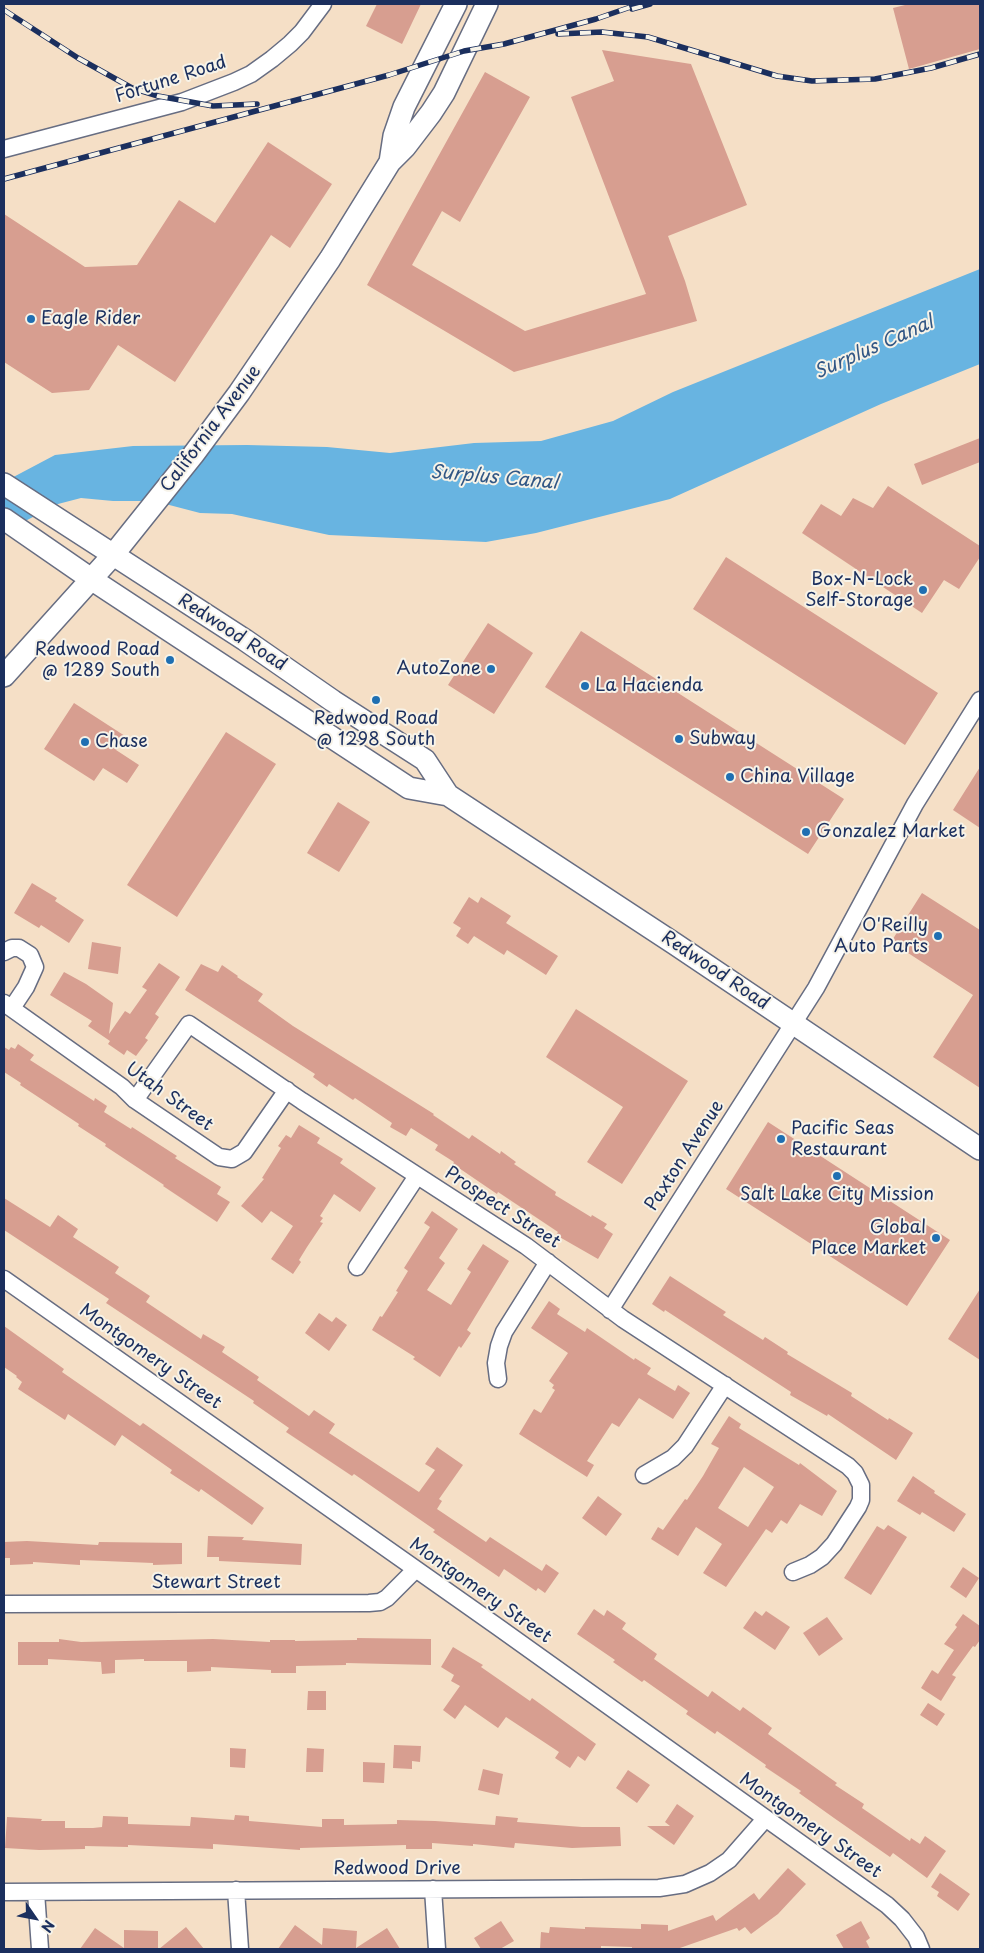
<!DOCTYPE html>
<style>
body{margin:0}
#map{position:relative;width:984px;height:1953px;overflow:hidden;background:#f5dfc6;font-family:"Playpen Sans",sans-serif}
canvas{display:block}
.frame{position:absolute;inset:0;border:5px solid #1b2f5e;pointer-events:none}
.north{position:absolute;left:10px;top:1893px;width:50px;height:50px;-webkit-text-stroke:4px #f7f3e8;paint-order:stroke;rotate:123deg;font-size:14px;font-weight:700;line-height:20px;text-align:center;color:#1b2f5e}
.north::after{content:'';display:block;margin:auto;width:18px;height:22px;background:#1b2f5e;clip-path:polygon(50% 0,100% 100%,50% 72%,0 100%)}
</style>
<div id="map">
<canvas width="984" height="1953"></canvas>
<div class="frame"></div>
<div class="north">N</div>
</div>
<script>
const ctx = document.querySelector('canvas').getContext('2d');
ctx.lineJoin = 'round';
function fill(path, color) {
  ctx.fillStyle = color;
  ctx.fill(path, 'evenodd');
}
function shape(rows) {
  const path = new Path2D();
  for (const r of rows) {
    path.moveTo(r[0], r[1]);
    for (let i = 2; i < r.length; i += 2) path.lineTo(r[i], r[i + 1]);
  }
  return path;
}
function trace(path, color, width, dash) {
  ctx.strokeStyle = color;
  ctx.lineWidth = width;
  ctx.lineCap = dash ? 'butt' : 'round';
  ctx.setLineDash(dash || []);
  ctx.stroke(path);
}
function label(font, color, halo, rows, align = 'center') {
  ctx.font = font + ' "Playpen Sans",sans-serif';
  ctx.lineWidth = 4;
  ctx.setLineDash([]);
  ctx.textBaseline = 'middle';
  ctx.strokeStyle = halo;
  ctx.fillStyle = color;
  for (const [text, x, y, turn = 0] of rows) {
    ctx.save();
    ctx.translate(x, y);
    ctx.rotate((+turn || 0) * Math.PI / 180);
    ctx.textAlign = isNaN(turn) ? turn : align;
    if (halo) ctx.strokeText(text, 0, 0);
    ctx.fillText(text, 0, 0);
    ctx.restore();
  }
}
fill(shape([
 [980,269,980,364,881,404,670,499,536,533,486,542,329,535,232,514,200,513,154,501,113,501,81,498,58,504,4,532,4,482,55,455,133,446,247,445,327,447,390,453,474,443,541,441,613,421,673,392]
]), '#68b4e1');
fill(shape([
 [377,4,421,4,402,44,366,26],
 [909,4,980,4,980,49,909,69,893,8],
 [602,50,691,64,747,205,668,236,685,281,697,321,514,372,367,285,485,72,530,97,460,222,442,211,412,265,525,331,646,294,571,97,614,81],
 [268,142,332,184,290,248,271,235,175,382,118,345,89,390,52,393,4,362,4,214,85,267,137,265,179,200,215,223],
 [980,438,980,462,922,485,914,464],
 [888,486,980,546,980,557,959,589,944,580,922,613,802,533,821,504,841,516,853,498,873,508],
 [726,557,938,693,905,745,693,609],
 [488,623,533,653,494,714,448,685],
 [581,631,844,799,808,854,545,687],
 [74,703,125,736,116,750,139,765,127,783,103,768,94,781,44,749],
 [226,732,276,764,177,917,127,885],
 [980,767,980,828,953,810],
 [338,802,370,822,339,872,307,853],
 [32,883,57,898,55,901,84,920,69,943,41,925,39,928,14,913],
 [922,893,980,930,980,1088,933,1057,973,995,891,942],
 [469,897,478,903,481,897,511,916,506,923,558,956,546,975,507,950,504,955,474,936,468,944,456,936,461,928,453,923],
 [92,942,121,947,118,974,88,969],
 [159,963,180,977,155,1014,159,1017,145,1038,148,1040,136,1056,127,1050,124,1055,108,1044,110,1041,88,1026,92,1021,50,995,64,972,86,984,113,1003,109,1034,125,1011,130,1014,147,990,142,987],
 [201,964,218,972,222,965,238,976,237,977,263,994,258,1001,293,1026,434,1114,433,1115,469,1139,472,1135,500,1154,501,1151,516,1162,514,1164,556,1192,555,1195,591,1217,592,1215,607,1224,604,1228,613,1234,598,1259,556,1235,558,1232,498,1192,497,1194,453,1164,454,1162,435,1150,438,1145,411,1128,406,1136,390,1127,392,1123,355,1098,353,1100,329,1084,327,1087,313,1077,315,1074,185,990],
 [576,1009,688,1081,622,1184,587,1162,623,1107,546,1057],
 [18,1044,34,1055,30,1060,94,1101,95,1098,107,1106,104,1112,131,1129,132,1127,177,1156,175,1158,221,1187,217,1194,230,1202,217,1222,163,1186,164,1185,105,1146,106,1144,78,1126,79,1124,20,1085,21,1083,4,1072,4,1047,9,1050,11,1047,15,1049],
 [768,1122,950,1240,907,1306,726,1189],
 [299,1125,320,1138,317,1143,343,1159,340,1163,376,1188,360,1212,334,1194,320,1216,323,1218,320,1222,323,1223,307,1247,299,1260,301,1262,293,1274,271,1259,293,1226,271,1211,262,1223,241,1206,264,1179,262,1178,281,1148,278,1146,286,1135,291,1138],
 [4,1198,50,1227,58,1215,78,1229,73,1237,119,1267,115,1273,150,1296,146,1302,201,1339,203,1334,225,1347,222,1352,259,1377,257,1380,309,1416,314,1410,335,1424,329,1433,419,1492,435,1470,425,1464,437,1447,463,1465,439,1499,442,1501,437,1509,486,1542,490,1537,542,1571,546,1564,559,1573,545,1593,538,1588,536,1591,504,1569,499,1577,433,1532,435,1530,354,1474,352,1476,286,1432,289,1428,253,1403,254,1401,106,1303,109,1299,4,1230],
 [432,1211,458,1229,439,1258,445,1263,427,1290,451,1305,471,1272,467,1269,483,1244,509,1261,467,1330,471,1333,461,1348,459,1346,440,1377,413,1359,415,1357,372,1330,380,1316,382,1317,398,1292,396,1291,408,1271,404,1268,430,1227,424,1223],
 [670,1276,726,1312,723,1315,763,1340,765,1337,788,1352,787,1354,852,1393,851,1396,888,1420,889,1418,913,1433,896,1460,828,1414,827,1416,790,1395,791,1392,665,1310,664,1312,652,1304],
 [980,1289,980,1360,948,1339],
 [549,1301,560,1309,557,1314,585,1332,587,1328,634,1360,635,1358,651,1368,647,1374,675,1391,678,1385,690,1393,673,1419,639,1398,619,1427,612,1423,587,1461,594,1465,587,1477,519,1434,534,1409,541,1413,555,1390,552,1388,554,1385,549,1381,568,1353,531,1328],
 [319,1313,332,1322,336,1317,347,1325,329,1351,305,1333],
 [4,1326,64,1369,62,1372,140,1426,143,1423,264,1508,252,1525,201,1489,199,1492,170,1473,172,1470,122,1435,115,1446,68,1414,65,1420,18,1389,22,1382,16,1377,17,1376,4,1367],
 [729,1416,741,1424,739,1428,799,1465,800,1463,837,1491,822,1516,800,1504,787,1524,781,1520,772,1533,766,1529,726,1587,703,1573,722,1544,696,1527,678,1556,651,1539,658,1527,663,1530,685,1499,687,1500,703,1476,719,1448,711,1444],
 [744,1467,774,1487,748,1527,718,1508],
 [913,1476,935,1491,934,1493,966,1514,954,1532,922,1512,920,1515,897,1501],
 [598,1496,622,1514,606,1536,582,1518],
 [888,1525,907,1537,871,1595,844,1578,877,1526,884,1530],
 [208,1536,244,1537,242,1540,302,1544,301,1565,219,1561,219,1557,207,1557],
 [27,1541,98,1545,99,1542,182,1543,182,1564,153,1565,153,1563,80,1560,80,1565,33,1562,33,1564,10,1565,10,1558,4,1558,4,1542],
 [963,1567,979,1578,966,1598,950,1587],
 [594,1609,604,1616,607,1610,626,1623,622,1629,657,1654,654,1659,708,1697,712,1691,740,1711,743,1707,772,1728,768,1734,837,1783,835,1785,864,1804,862,1808,910,1841,911,1838,920,1844,925,1836,946,1851,927,1878,893,1853,890,1857,834,1818,799,1793,801,1791,765,1767,766,1765,717,1731,715,1734,686,1714,688,1711,644,1680,642,1682,613,1662,615,1660,577,1634],
 [755,1611,762,1616,766,1611,790,1627,775,1650,743,1628],
 [963,1614,980,1626,980,1640,975,1647,973,1646,952,1675,956,1677,941,1701,921,1688,932,1670,938,1674,954,1650,944,1644,957,1627,955,1625],
 [827,1617,843,1639,819,1656,803,1633],
 [357,1638,431,1639,431,1665,346,1663,346,1665,296,1666,296,1673,271,1673,271,1670,211,1667,211,1671,187,1672,187,1661,144,1661,144,1659,115,1660,115,1673,102,1674,101,1662,48,1659,48,1665,18,1665,18,1642,59,1642,59,1639,81,1642,213,1639,270,1642,270,1640,295,1640,295,1641,357,1640],
 [453,1647,483,1665,481,1667,530,1701,532,1698,596,1744,585,1761,578,1756,570,1768,555,1758,559,1752,506,1717,498,1728,465,1705,455,1719,443,1710,460,1686,451,1681,454,1675,441,1667],
 [308,1691,326,1691,326,1710,307,1710],
 [928,1703,945,1714,937,1726,920,1715],
 [394,1745,421,1746,420,1762,412,1761,412,1769,393,1768],
 [230,1748,246,1749,245,1768,230,1767],
 [307,1748,324,1749,323,1772,306,1772],
 [363,1762,385,1763,384,1783,363,1782],
 [483,1769,503,1774,499,1795,478,1790],
 [628,1770,650,1785,637,1803,616,1788],
 [677,1804,694,1816,674,1845,647,1826,670,1826,665,1822],
 [235,1815,249,1816,249,1821,322,1827,322,1819,344,1819,344,1825,397,1824,397,1820,435,1821,495,1825,496,1816,518,1818,517,1822,582,1827,620,1827,621,1846,572,1848,515,1843,514,1848,473,1844,473,1846,432,1843,432,1849,406,1849,406,1845,300,1848,300,1850,213,1844,213,1849,128,1845,128,1847,85,1846,85,1849,39,1850,5,1848,7,1817,42,1819,41,1821,65,1821,65,1828,93,1828,102,1827,103,1816,128,1817,128,1824,190,1826,191,1817,234,1820],
 [788,1868,806,1884,778,1914,751,1934,745,1927,739,1931,737,1928,677,1949,632,1949,632,1947,601,1946,601,1949,540,1949,541,1932,549,1933,550,1927,585,1929,585,1927,641,1929,641,1924,668,1925,668,1931,713,1915,716,1921,754,1893,759,1900],
 [940,1873,970,1894,958,1911,937,1896,939,1892,931,1887],
 [501,1921,514,1941,500,1949,481,1949,474,1938],
 [861,1921,870,1938,866,1941,870,1949,844,1949,836,1935],
 [295,1925,322,1945,323,1928,357,1931,356,1948,387,1928,400,1949,278,1949],
 [186,1927,204,1949,159,1949],
 [95,1928,124,1948,124,1930,158,1931,158,1949,80,1949]
]), '#d79e90');
const minor = shape([
 [4,149,182,102,234,82,251,74,272,59,290,44,302,32,323,4],
 [4,952,12,948,19,948,30,955,35,967,26,987,12,1008],
 [4,1003,122,1087,135,1100,219,1157,232,1159,244,1152,287,1090],
 [135,1100,189,1024,302,1101,526,1246,623,1319,848,1466,855,1473,861,1485,861,1500,858,1507,834,1544,822,1557,810,1565,793,1572],
 [357,1267,417,1176],
 [4,1279,498,1627,887,1905,902,1919,916,1937,921,1949],
 [610,1310,816,988,915,804,980,700],
 [498,1379,496,1363,499,1346,504,1332,548,1262],
 [644,1475,673,1458,685,1446,725,1385],
 [4,1604,369,1603,380,1602,387,1598,415,1570],
 [433,1889,437,1949],
 [236,1890,240,1949],
 [4,1892,659,1888,685,1884,710,1873,729,1860,765,1819],
 [36,1892,40,1949]
]);
const major = shape([
 [390,162,394,136,404,107,456,4],
 [4,484,245,640,333,701,425,760,448,795],
 [4,519,91,579,409,788,448,795,675,944,980,1149],
 [4,676,113,555,193,455,239,393,330,259,390,162,405,147,431,113,444,93,487,4]
]);
trace(minor, '#676d82', 19);
trace(major, '#676d82', 24);
trace(minor, '#fff', 16);
trace(major, '#fff', 21);
const rail = shape([
 [632,9,650,4],
 [4,10,78,58,132,88,158,96,213,106,257,104],
 [558,34,602,32,648,37,777,76,812,81,875,79,931,68,980,54],
 [4,179,389,75,464,51,504,44,596,19,639,4]
]);
trace(rail, '#1b2f5e', 5.5);
trace(rail, '#f7f3e8', 4, [11]);
for (const [x, y, r, color] of [
 [31,319,5,"#1f6fb2"],
 [923,590,5,"#1f6fb2"],
 [170,660,5,"#1f6fb2"],
 [491,669,5,"#1f6fb2"],
 [585,686,5,"#1f6fb2"],
 [376,700,5,"#1f6fb2"],
 [679,739,5,"#1f6fb2"],
 [85,742,5,"#1f6fb2"],
 [730,777,5,"#1f6fb2"],
 [806,832,5,"#1f6fb2"],
 [938,936,5,"#1f6fb2"],
 [781,1139,5,"#1f6fb2"],
 [837,1176,5,"#1f6fb2"],
 [936,1238,5,"#1f6fb2"]
]) {
  const dot = new Path2D();
  dot.arc(x, y, r, 0, 2 * Math.PI);
  ctx.fillStyle = color;
  ctx.fill(dot);
  trace(dot, '#f7f3e8', 2);
}
label('18px', '#1b2f5e', '#f7f3e8', [
 ["Fortune Road",171,80,-18],
 ["California Avenue",211,429,-53],
 ["Redwood Road",232,633,33],
 ["Redwood Road",715,971,34],
 ["Utah Street",169,1097,36],
 ["Paxton Avenue",685,1156,-57],
 ["Prospect Street",502,1208,33],
 ["Montgomery Street",150,1357,35],
 ["Stewart Street",216,1583],
 ["Montgomery Street",480,1591,35],
 ["Montgomery Street",810,1826,35],
 ["Redwood Drive",397,1869]
]);
label('18px', '#1b2f5e', '#f7f3e8', [
 ["Eagle Rider",41,319],
 ["Box-N-Lock",913,580,"right"],
 ["Self-Storage",913,601,"right"],
 ["Redwood Road",160,650,"right"],
 ["@ 1289 South",160,671,"right"],
 ["AutoZone",481,669,"right"],
 ["La Hacienda",595,686],
 ["Redwood Road",376,719,"center"],
 ["@ 1298 South",376,740,"center"],
 ["Subway",689,739],
 ["Chase",95,742],
 ["China Village",740,777],
 ["Gonzalez Market",816,832],
 ["O'Reilly",928,926,"right"],
 ["Auto Parts",928,947,"right"],
 ["Pacific Seas",791,1129],
 ["Restaurant",791,1150],
 ["Salt Lake City Mission",837,1195,"center"],
 ["Global",926,1228,"right"],
 ["Place Market",926,1249,"right"]
], 'left');
label('italic 19px', '#325785', '#f7f3e8', [
 ["Surplus Canal",874,348,-24],
 ["Surplus Canal",494,478,5]
]);
</script>
